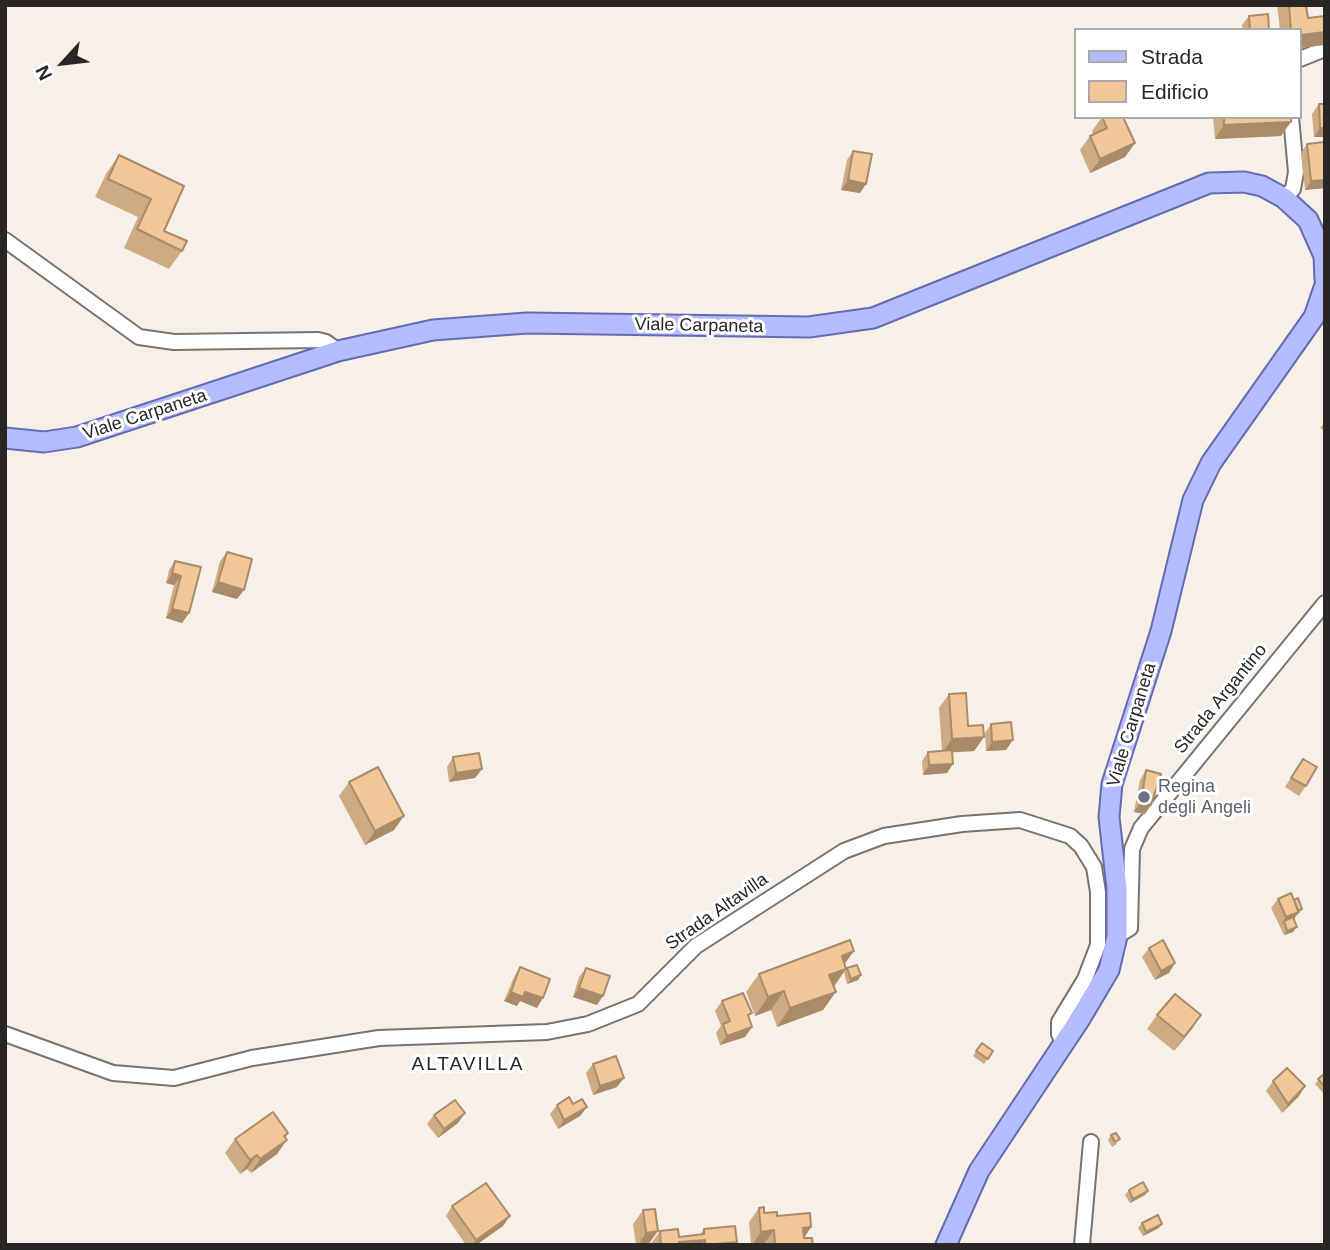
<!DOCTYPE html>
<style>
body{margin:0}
#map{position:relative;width:1330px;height:1250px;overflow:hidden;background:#f7f0e9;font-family:Arial,sans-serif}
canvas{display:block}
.frame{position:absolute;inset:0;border:7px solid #292725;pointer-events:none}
.legend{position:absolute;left:1074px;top:28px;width:228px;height:91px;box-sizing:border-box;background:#fff;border:2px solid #a9a9a8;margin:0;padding:9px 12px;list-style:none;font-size:21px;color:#292725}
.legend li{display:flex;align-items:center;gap:14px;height:35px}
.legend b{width:35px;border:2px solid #a9a9a8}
.north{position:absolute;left:28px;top:28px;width:70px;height:70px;-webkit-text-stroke:5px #fff;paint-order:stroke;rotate:243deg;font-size:19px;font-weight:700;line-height:28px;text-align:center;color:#292725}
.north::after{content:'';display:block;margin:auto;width:24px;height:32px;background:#292725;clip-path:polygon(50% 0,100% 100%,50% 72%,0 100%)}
</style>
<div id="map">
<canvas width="1330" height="1250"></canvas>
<div class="frame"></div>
<ul class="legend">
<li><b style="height:9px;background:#b5bcfd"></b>Strada</li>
<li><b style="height:19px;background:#f1c798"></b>Edificio</li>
</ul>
<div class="north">N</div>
</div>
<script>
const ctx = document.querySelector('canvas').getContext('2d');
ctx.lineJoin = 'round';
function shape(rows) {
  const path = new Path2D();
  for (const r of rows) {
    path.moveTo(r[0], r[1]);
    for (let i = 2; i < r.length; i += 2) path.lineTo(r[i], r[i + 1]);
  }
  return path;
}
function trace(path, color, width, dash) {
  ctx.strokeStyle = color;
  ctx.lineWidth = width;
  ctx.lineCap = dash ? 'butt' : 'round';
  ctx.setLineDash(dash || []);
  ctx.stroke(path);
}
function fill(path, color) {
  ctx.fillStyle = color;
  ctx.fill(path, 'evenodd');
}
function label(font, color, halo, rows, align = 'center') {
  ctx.font = font + ' Arial,sans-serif';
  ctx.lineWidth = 6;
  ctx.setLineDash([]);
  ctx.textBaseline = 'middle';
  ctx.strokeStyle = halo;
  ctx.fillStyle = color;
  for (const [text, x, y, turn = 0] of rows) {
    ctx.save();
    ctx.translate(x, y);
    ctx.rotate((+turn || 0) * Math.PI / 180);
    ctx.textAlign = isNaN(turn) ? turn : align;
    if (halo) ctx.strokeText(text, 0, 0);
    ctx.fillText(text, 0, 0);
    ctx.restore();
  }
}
const minor = shape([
 [1300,59,1325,49],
 [1284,198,1293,189,1296,172,1291,117],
 [5,240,139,337,174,342,318,340,326,342,338,351],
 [1117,936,1130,928,1132,849,1141,828,1325,603],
 [5,1034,113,1073,174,1078,252,1058,379,1038,547,1032,588,1024,638,1004,696,946,844,851,884,836,962,824,1020,820,1070,836,1081,846,1094,867,1098,892,1098,945,1085,979,1059,1022,1059,1034,1064,1044],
 [1082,1245,1091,1142]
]);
const major = shape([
 [5,438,44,442,77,437,338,351,433,330,527,323,809,327,873,318,1209,183,1244,182,1262,186,1284,198,1308,220,1324,256,1325,280],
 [946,1245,979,1171,1080,1019,1109,970,1117,936,1117,888,1109,817,1112,784,1161,631,1193,500,1211,463,1314,317,1325,285]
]);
trace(minor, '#79736d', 18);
trace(major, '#646bb1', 23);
trace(minor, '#fff', 14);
trace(major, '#b5bcfd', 19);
fill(shape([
 [1277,5,1306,5,1308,18,1325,16,1324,45,1300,48,1300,30,1280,30],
 [1249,16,1269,30,1243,30,1242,25],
 [1319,104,1325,104,1325,137,1314,137,1312,114],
 [1102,117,1135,143,1125,157,1090,173,1080,150,1090,136,1093,134,1092,131],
 [1213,117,1291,117,1281,136,1215,139],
 [1307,144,1325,188,1305,190,1301,153],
 [853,151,860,193,841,190,847,160],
 [119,155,184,186,164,231,182,251,169,269,124,248,138,217,95,197,106,174],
 [1325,422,1325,432,1320,428],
 [227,552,237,599,212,592,220,561],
 [175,561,201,567,189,613,182,623,166,618,174,585,166,583,169,570],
 [949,694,968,726,984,737,974,751,953,752,947,773,923,775,922,761,928,752,942,751,939,708],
 [991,724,1006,750,986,751,985,733],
 [453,757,482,769,475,778,449,782,447,767],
 [1303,759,1306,786,1299,796,1285,787],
 [1146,770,1151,805,1145,814,1134,812,1140,780],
 [349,782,394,830,365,845,339,796],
 [1278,899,1299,914,1296,915,1294,919,1293,932,1284,935,1271,908],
 [1149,948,1169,973,1155,980,1142,957],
 [845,964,846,969,834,987,823,1010,777,1027,771,1010,755,1016,746,992,759,974],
 [520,967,537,1008,520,1001,517,1006,504,1001,514,977],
 [586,968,597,1005,573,997,579,977],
 [847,968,861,975,858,980,847,984,844,973],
 [722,1001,752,1027,745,1037,720,1045,716,1033,721,1026,715,1011],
 [1157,1015,1192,1029,1174,1051,1147,1029],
 [982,1043,993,1051,984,1064,973,1056],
 [593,1064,617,1087,593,1095,586,1073],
 [1325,1073,1325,1095,1315,1084],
 [1273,1081,1305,1086,1299,1096,1282,1113,1266,1091],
 [573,1104,587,1107,580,1116,558,1129,550,1114,557,1105],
 [465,1113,458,1123,438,1138,427,1124,434,1115],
 [288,1133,277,1154,251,1173,247,1169,240,1174,225,1153,235,1139],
 [1111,1135,1117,1144,1112,1147,1108,1140],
 [1129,1190,1148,1191,1145,1195,1130,1203,1125,1195],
 [452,1206,503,1226,476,1245,466,1245,446,1216],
 [759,1208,764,1213,811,1227,804,1238,813,1245,751,1245,749,1222],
 [643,1210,648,1245,636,1245,633,1224],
 [1142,1223,1162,1224,1159,1228,1143,1236,1138,1228],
 [704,1229,737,1242,735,1245,650,1245,660,1231,679,1237,700,1235]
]), '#cfab83');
fill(shape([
 [1325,32,1324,45,1300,48,1300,35],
 [1291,122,1281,136,1215,139,1224,125],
 [1320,128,1325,128,1325,137,1314,137],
 [1135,143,1125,157,1090,173,1100,159],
 [848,180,866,184,860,193,841,190],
 [1325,180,1325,188,1305,190,1311,181],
 [172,573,181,576,174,585,166,583],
 [218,582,244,590,237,599,212,592],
 [172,609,189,613,182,623,166,618],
 [984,737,974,751,942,753,952,739],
 [1013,740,1006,750,986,751,992,742],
 [953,764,947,773,923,775,929,765],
 [482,769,475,778,449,782,456,773],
 [1141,802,1151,805,1145,814,1134,812],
 [404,816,394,830,365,845,375,831],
 [1302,909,1292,921,1284,921,1279,927,1286,917],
 [1297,927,1293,932,1284,935,1287,931],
 [854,951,841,969,842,956],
 [1175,963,1169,973,1155,980,1161,971],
 [846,969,833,987,829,975],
 [861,975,858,980,847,984,851,979],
 [579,988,603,996,597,1005,573,997],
 [784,991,771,1010,755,1016,768,997],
 [511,992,525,992,543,998,537,1008,520,1001,517,1006,504,1001],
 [836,992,823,1010,777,1027,790,1008],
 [1201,1015,1192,1029,1174,1051,1184,1037],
 [752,1027,745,1037,720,1045,727,1036],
 [624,1078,617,1087,593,1095,600,1086],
 [1305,1086,1299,1096,1282,1113,1288,1104],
 [587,1107,580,1116,558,1129,564,1120],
 [465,1113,458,1123,438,1138,444,1129],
 [288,1133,278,1147,287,1140,277,1154,251,1173,260,1159],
 [257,1155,247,1169,240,1174,250,1160],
 [1148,1191,1145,1195,1130,1203,1133,1199],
 [510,1216,503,1226,476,1245,472,1245,476,1240],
 [1162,1224,1159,1228,1143,1236,1146,1232],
 [811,1227,802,1241,803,1228],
 [774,1230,764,1244,752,1245,761,1232],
 [658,1231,648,1245,638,1245,646,1233],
 [705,1240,701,1245,677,1245,679,1242],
 [737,1242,735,1245,711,1245]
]), '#a98b6a');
const building = shape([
 [1289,5,1306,5,1308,18,1325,16,1325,32,1300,35,1300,30,1291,30,1289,5],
 [1268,14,1269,30,1250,30,1249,16,1268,14],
 [1319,104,1325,104,1325,128,1320,128,1319,104],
 [1102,117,1123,117,1135,143,1100,159,1090,136,1107,128,1102,117],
 [1224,117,1291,117,1291,122,1224,125,1224,117],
 [1324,142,1325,180,1311,181,1307,144,1324,142],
 [853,151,872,154,866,184,848,180,853,151],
 [119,155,184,186,164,231,187,241,182,251,137,229,151,199,108,179,119,155],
 [227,552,252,559,244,590,218,582,227,552],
 [175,561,201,567,189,613,172,609,181,576,172,573,175,561],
 [966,693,968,726,983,725,984,737,952,739,949,694,966,693],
 [1011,722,1013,740,992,742,991,724,1011,722],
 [952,750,953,764,929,765,928,752,952,750],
 [479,753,482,769,456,773,453,757,479,753],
 [1303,759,1317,767,1306,786,1291,778,1303,759],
 [378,767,404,816,375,831,349,782,378,767],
 [1146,770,1161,774,1151,805,1141,802,1146,770],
 [1291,893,1299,912,1286,917,1278,899,1291,893],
 [1298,898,1302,909,1298,911,1294,900,1298,898],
 [1293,917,1297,927,1287,931,1284,921,1293,917],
 [850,940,854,951,842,956,846,969,829,975,836,992,790,1008,784,991,768,997,759,974,850,940],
 [1163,940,1175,963,1161,971,1149,948,1163,940],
 [857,965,861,975,851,979,847,968,857,965],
 [520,967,550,979,543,998,525,992,523,997,511,992,520,967],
 [586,968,610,976,603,996,579,988,586,968],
 [743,993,752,1013,748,1015,752,1027,727,1036,723,1024,730,1021,722,1001,743,993],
 [1175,994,1201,1015,1184,1037,1157,1015,1175,994],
 [982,1043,993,1051,988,1059,976,1051,982,1043],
 [616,1056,624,1078,600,1086,593,1064,616,1056],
 [1287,1068,1305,1086,1288,1104,1273,1081,1287,1068],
 [1325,1073,1325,1087,1318,1079,1325,1073],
 [569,1097,573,1104,582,1099,587,1107,564,1120,557,1105,569,1097],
 [455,1100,465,1113,444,1129,434,1115,455,1100],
 [273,1112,288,1133,284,1136,287,1140,260,1159,257,1155,250,1160,235,1139,273,1112],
 [1116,1133,1120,1139,1115,1142,1111,1135,1116,1133],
 [1143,1182,1148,1191,1133,1199,1129,1190,1143,1182],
 [486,1183,510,1216,476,1240,452,1206,486,1183],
 [764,1207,764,1213,777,1212,777,1216,810,1213,811,1227,803,1228,804,1238,812,1238,813,1245,775,1245,774,1230,761,1232,759,1208,764,1207],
 [655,1209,658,1231,646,1233,643,1210,655,1209],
 [1158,1215,1162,1224,1146,1232,1142,1223,1158,1215],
 [735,1226,737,1242,705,1245,705,1240,679,1242,679,1245,661,1245,660,1231,678,1229,679,1237,704,1234,704,1229,735,1226]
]);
fill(building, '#f1c798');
trace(building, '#a98b6a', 2);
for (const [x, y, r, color] of [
 [1144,797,7,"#6b7280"]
]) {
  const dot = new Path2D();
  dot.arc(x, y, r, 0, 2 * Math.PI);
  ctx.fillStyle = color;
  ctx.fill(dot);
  trace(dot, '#fff', 2.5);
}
label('18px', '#292725', '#fff', [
 ["Viale Carpaneta",699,326,1],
 ["Viale Carpaneta",145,415,-18],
 ["Strada Argantino",1221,699,-51],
 ["Viale Carpaneta",1132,725,-73],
 ["Strada Altavilla",717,912,-35]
]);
label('18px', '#5b616d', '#fff', [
 ["Regina",1158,787],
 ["degli Angeli",1158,808]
], 'left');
ctx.letterSpacing = '2px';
label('19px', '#292725', '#fff', [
 ["ALTAVILLA",468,1065]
]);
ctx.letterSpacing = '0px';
</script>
